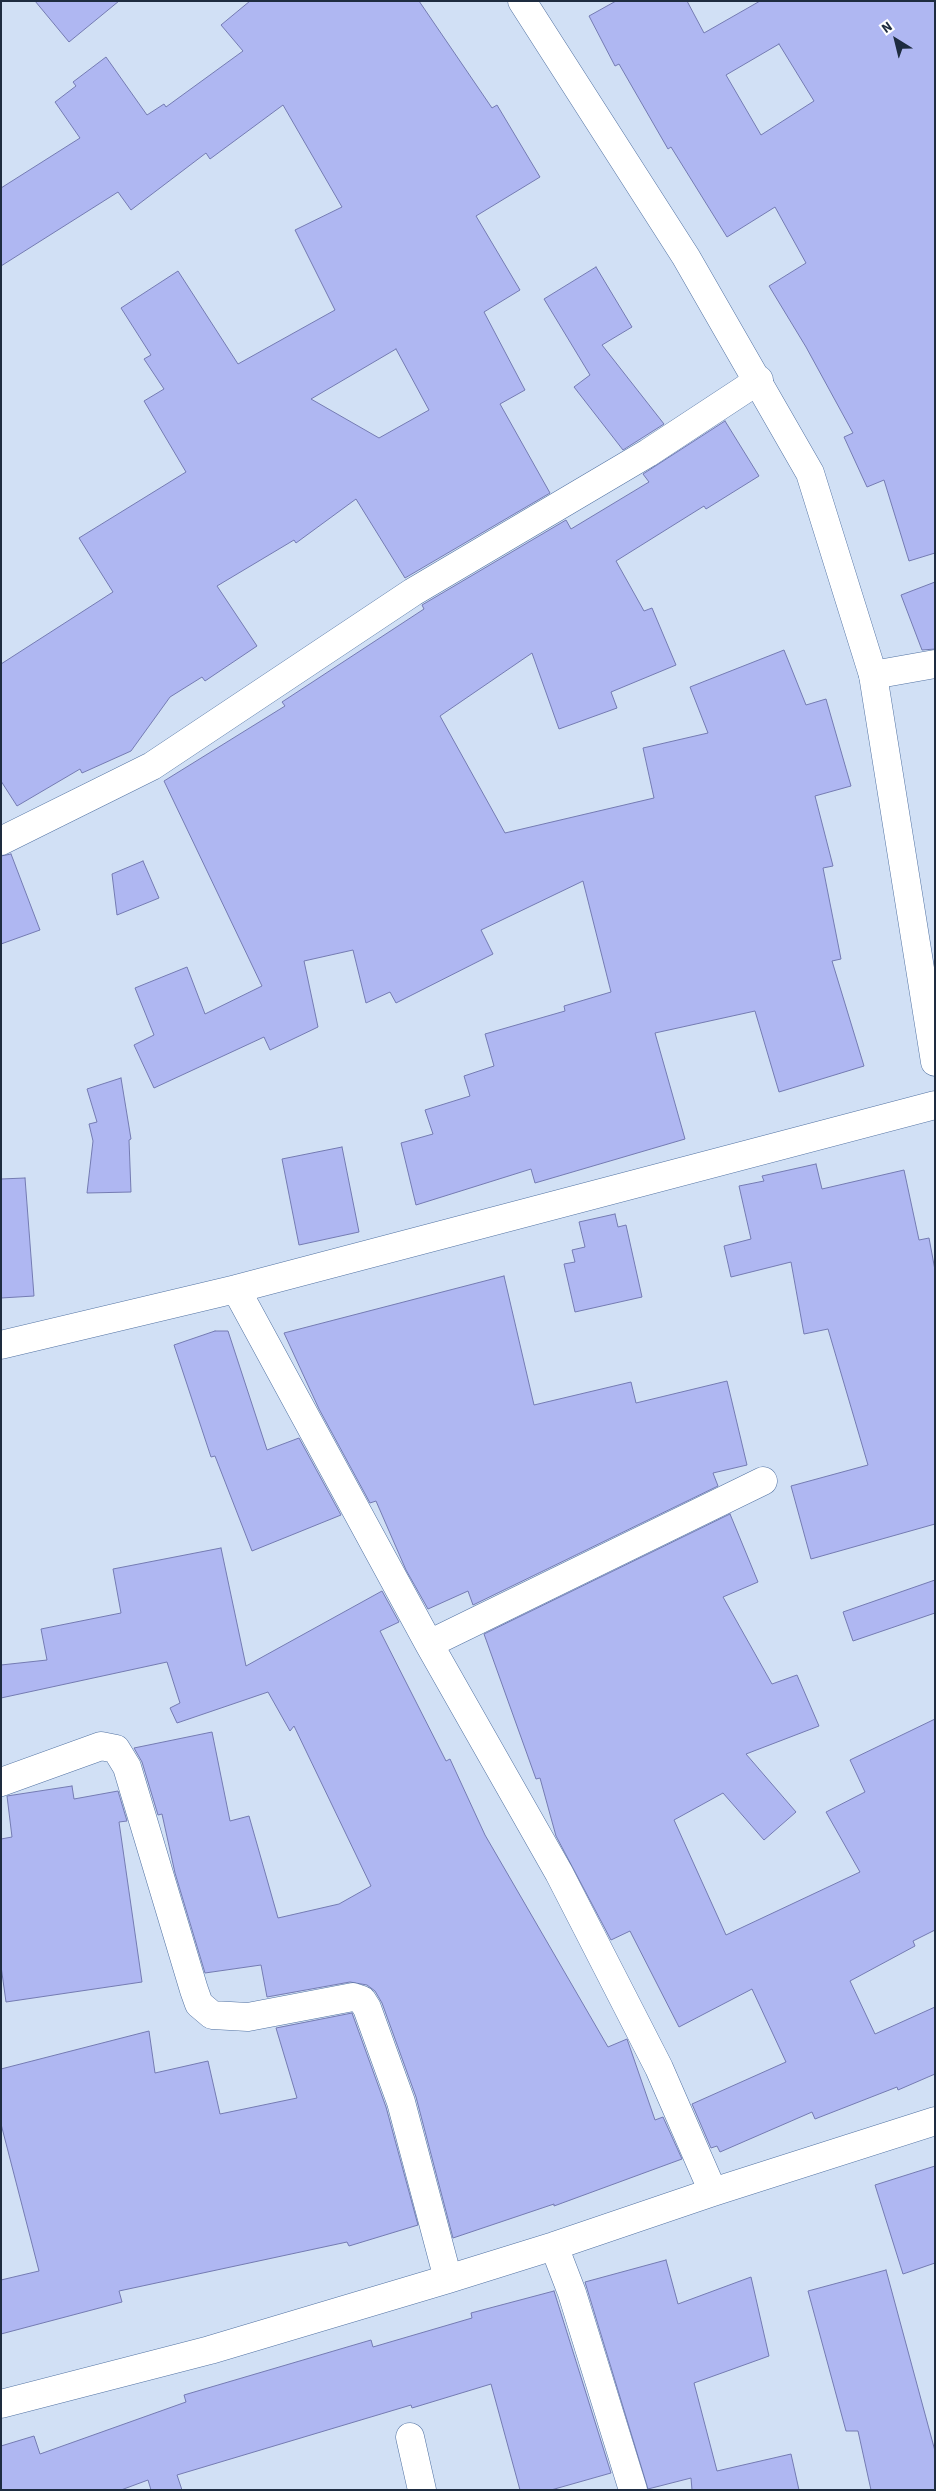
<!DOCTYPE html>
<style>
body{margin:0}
#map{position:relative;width:936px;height:2491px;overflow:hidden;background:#d1e0f5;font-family:"Source Sans 3",sans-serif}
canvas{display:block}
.frame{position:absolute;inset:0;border:2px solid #1e2c40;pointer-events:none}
.north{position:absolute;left:871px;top:15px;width:50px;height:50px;-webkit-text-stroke:4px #fff;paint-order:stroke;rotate:324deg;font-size:14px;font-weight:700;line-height:20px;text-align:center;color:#1e2c40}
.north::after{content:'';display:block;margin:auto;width:18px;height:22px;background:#1e2c40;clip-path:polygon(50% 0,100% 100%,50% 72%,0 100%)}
</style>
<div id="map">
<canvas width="936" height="2491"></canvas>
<div class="frame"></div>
<div class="north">N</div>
</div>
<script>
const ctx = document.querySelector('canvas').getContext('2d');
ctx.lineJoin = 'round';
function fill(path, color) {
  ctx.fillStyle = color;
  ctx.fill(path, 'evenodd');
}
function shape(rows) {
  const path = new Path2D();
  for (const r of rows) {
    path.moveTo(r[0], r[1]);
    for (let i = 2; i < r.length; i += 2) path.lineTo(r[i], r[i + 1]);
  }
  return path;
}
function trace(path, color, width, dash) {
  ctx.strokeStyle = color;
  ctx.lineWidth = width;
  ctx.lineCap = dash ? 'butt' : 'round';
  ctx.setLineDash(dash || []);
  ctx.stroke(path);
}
const building = shape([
 [35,1,119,1,69,42,35,1],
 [250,1,419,1,492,108,497,105,540,177,476,216,520,290,484,312,525,390,500,404,550,493,405,578,356,499,296,543,294,540,217,586,257,646,205,681,202,677,170,697,131,751,82,773,80,769,17,806,1,781,1,664,113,592,79,538,186,472,144,401,164,389,144,359,151,355,121,308,178,271,238,364,335,310,295,230,342,207,283,105,210,159,206,153,131,210,118,192,1,266,1,188,80,138,55,102,76,86,73,82,106,57,147,115,164,104,166,107,243,51,221,25,250,1],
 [396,349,429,410,379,438,311,399,396,349],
 [616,1,687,1,704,33,760,1,935,1,935,553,909,561,884,480,867,487,844,437,853,433,806,347,769,286,806,263,775,207,727,237,671,147,668,149,619,64,615,66,589,16,616,1],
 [779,44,814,101,761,135,726,75,779,44],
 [596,267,632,327,602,345,664,424,623,450,574,387,590,375,544,299,596,267],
 [725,421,759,476,706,509,704,506,616,561,644,611,652,608,676,665,611,692,617,708,559,729,532,653,440,716,505,833,654,798,643,748,708,733,690,687,784,650,806,705,826,699,851,786,815,796,833,866,823,868,841,959,832,961,864,1066,779,1092,755,1011,655,1033,685,1139,535,1183,531,1169,416,1205,401,1143,433,1134,425,1110,470,1096,464,1076,494,1066,485,1034,565,1011,564,1006,611,992,583,881,481,930,493,954,396,1003,390,992,366,1003,353,950,304,961,318,1027,270,1050,264,1037,154,1088,134,1045,154,1035,135,988,187,967,205,1014,262,986,164,781,285,706,282,702,424,609,422,605,566,520,571,529,649,482,643,474,725,421],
 [935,582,935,649,922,650,901,595,935,582],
 [11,854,40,930,1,944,1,856,11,854],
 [143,861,159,898,117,915,112,874,143,861],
 [121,1078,131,1139,129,1140,131,1192,87,1193,93,1141,89,1124,97,1122,87,1089,121,1078],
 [342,1147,359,1232,299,1245,282,1159,342,1147],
 [816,1164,822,1189,904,1170,919,1240,929,1238,935,1270,935,1524,811,1559,791,1486,868,1465,828,1329,804,1334,791,1262,731,1277,724,1246,751,1239,739,1186,764,1181,762,1176,816,1164],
 [25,1178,34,1296,1,1298,1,1179,25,1178],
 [615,1214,618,1227,626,1225,642,1297,575,1312,564,1264,575,1262,572,1250,585,1247,579,1222,615,1214],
 [504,1276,534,1405,631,1382,636,1403,727,1381,747,1465,713,1473,718,1486,473,1605,468,1591,428,1609,406,1570,376,1501,370,1503,319,1409,284,1333,504,1276],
 [215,1331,228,1331,267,1450,299,1438,341,1515,252,1551,215,1456,211,1457,174,1345,215,1331],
 [730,1514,758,1582,723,1597,772,1684,797,1675,819,1726,746,1754,796,1812,764,1840,723,1793,674,1820,726,1935,860,1872,826,1812,865,1792,850,1760,935,1719,935,1930,913,1941,915,1946,850,1981,875,2034,935,2007,935,2074,898,2090,897,2087,815,2119,812,2112,720,2152,717,2146,711,2148,692,2104,786,2062,752,1989,679,2027,630,1931,611,1940,556,1836,540,1778,536,1779,484,1634,730,1514],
 [221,1548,246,1666,382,1591,399,1622,380,1631,446,1761,450,1759,485,1835,608,2047,627,2039,655,2120,663,2117,682,2159,554,2206,554,2204,453,2238,416,2097,382,2003,375,1991,367,1985,350,1982,267,1997,261,1965,205,1973,175,1873,162,1814,158,1815,142,1762,134,1748,212,1732,230,1821,249,1816,278,1918,339,1904,371,1886,294,1726,290,1731,268,1692,177,1723,170,1708,180,1703,167,1662,1,1698,1,1665,47,1660,41,1629,121,1613,113,1569,221,1548],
 [935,1580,935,1613,853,1641,843,1612,935,1580],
 [72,1786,74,1799,118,1791,127,1821,119,1822,142,1982,6,2002,1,1966,1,1839,12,1837,7,1796,72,1786],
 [352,2013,386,2107,418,2225,349,2246,347,2242,119,2291,122,2302,1,2334,1,2280,39,2271,1,2124,1,2069,149,2031,155,2073,208,2061,220,2114,297,2098,276,2028,352,2013],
 [935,2166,935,2263,903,2274,875,2185,935,2166],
 [666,2260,678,2304,751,2277,769,2356,694,2383,717,2471,791,2454,799,2490,692,2490,691,2478,648,2489,585,2282,666,2260],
 [886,2270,935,2451,935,2490,871,2490,858,2431,846,2431,808,2291,886,2270],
 [554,2291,611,2473,551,2490,520,2490,491,2384,412,2408,411,2405,177,2475,182,2490,151,2490,148,2480,121,2490,1,2490,1,2446,34,2436,40,2454,186,2402,184,2395,371,2340,373,2347,472,2318,471,2313,554,2291]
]);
fill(building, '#afb7f2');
trace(building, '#747bb2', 1);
const minor = shape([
 [873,675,935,664],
 [1,841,152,766,413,592,648,453,759,380],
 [236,1289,429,1644,559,1873,659,2068,713,2192],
 [1,1345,236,1289,935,1105],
 [429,1644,763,1481],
 [1,1782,101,1746,116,1749,127,1767,194,1990,199,2004,212,2015,248,2017,353,1997,362,2000,367,2008,401,2102,448,2279],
 [554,2246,572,2293,633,2490],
 [1,2404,210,2350,448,2279,554,2246,713,2192,935,2121],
 [410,2437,422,2490]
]);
const tertiary = shape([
 [522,1,686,257,810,473,873,675,935,1062]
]);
trace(minor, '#5272a2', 29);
trace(tertiary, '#5272a2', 29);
trace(minor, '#fff', 28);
trace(tertiary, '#fff', 28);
</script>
